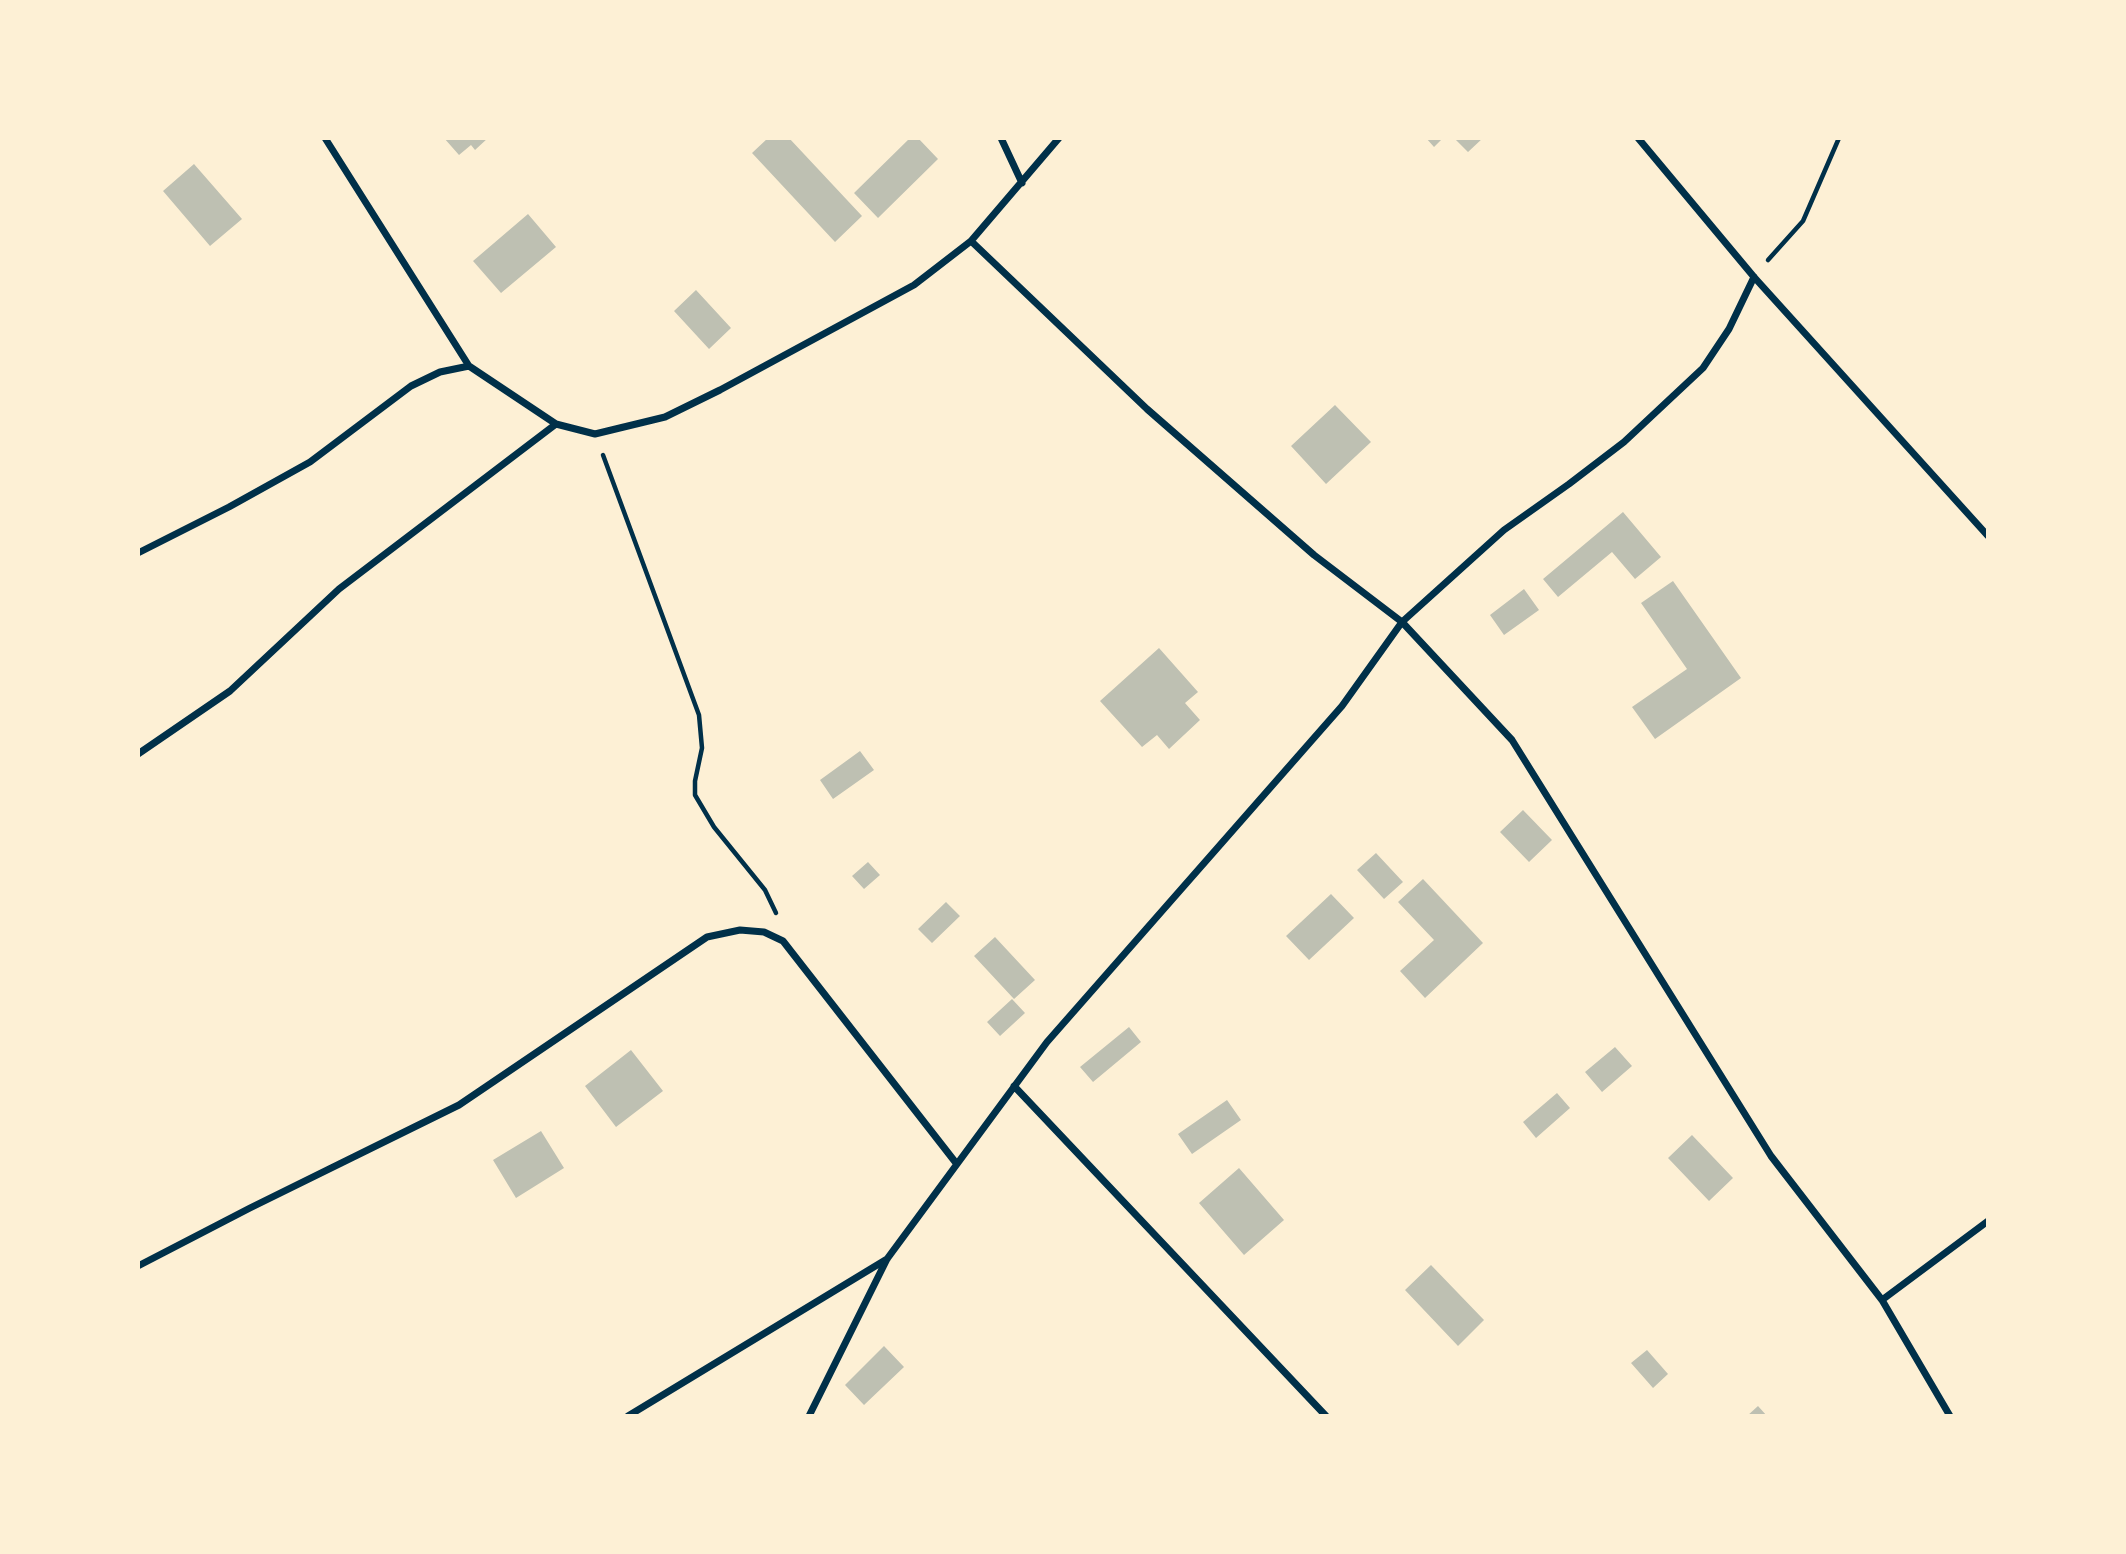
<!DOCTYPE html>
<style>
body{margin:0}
#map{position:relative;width:2126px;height:1554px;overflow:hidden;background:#fdf0d5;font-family:Inter,sans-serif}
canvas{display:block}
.frame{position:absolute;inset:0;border:140px solid #fdf0d5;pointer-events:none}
</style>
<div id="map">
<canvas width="2126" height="1554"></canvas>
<div class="frame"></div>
</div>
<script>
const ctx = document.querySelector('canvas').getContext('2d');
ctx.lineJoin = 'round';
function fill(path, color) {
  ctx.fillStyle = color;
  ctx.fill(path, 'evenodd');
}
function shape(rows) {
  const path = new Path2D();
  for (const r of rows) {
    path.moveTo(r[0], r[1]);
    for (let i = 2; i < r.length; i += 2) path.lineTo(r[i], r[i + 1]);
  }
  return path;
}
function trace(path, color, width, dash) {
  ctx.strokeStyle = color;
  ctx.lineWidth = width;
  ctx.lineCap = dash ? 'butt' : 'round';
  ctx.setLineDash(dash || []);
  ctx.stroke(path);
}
fill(shape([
 [444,138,488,138,475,150,471,145,459,155],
 [768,138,789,138,862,216,835,242,752,153],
 [910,138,918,138,938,159,878,218,854,193],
 [1426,138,1443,138,1434,147],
 [1454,138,1483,138,1468,152],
 [194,164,242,219,210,246,163,191],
 [528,214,556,247,501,293,473,261],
 [696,290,731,328,709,349,674,311],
 [1335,405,1371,442,1326,484,1291,446],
 [1623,512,1661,557,1635,579,1612,552,1558,597,1543,579],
 [1673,581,1741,678,1655,739,1632,707,1687,669,1641,603],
 [1524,589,1539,610,1504,635,1490,615],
 [1159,648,1198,692,1185,703,1200,720,1169,749,1157,735,1142,747,1100,701],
 [860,751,874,770,833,799,820,780],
 [1523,810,1552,840,1529,862,1500,832],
 [1376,853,1403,882,1384,899,1357,870],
 [868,862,880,875,864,889,852,876],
 [1423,879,1483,943,1425,998,1400,971,1434,940,1398,902],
 [1331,894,1354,918,1309,960,1286,936],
 [946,902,960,916,932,943,918,929],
 [995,937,1035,980,1014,999,974,956],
 [1012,999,1025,1013,1000,1036,987,1022],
 [1129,1027,1141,1042,1093,1082,1080,1067],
 [1615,1047,1632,1066,1602,1092,1585,1072],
 [631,1050,663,1091,616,1127,585,1086],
 [1557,1093,1570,1108,1536,1138,1523,1122],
 [1227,1100,1241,1120,1192,1154,1178,1134],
 [541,1131,564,1168,516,1198,493,1160],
 [1692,1135,1733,1178,1709,1201,1668,1158],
 [1239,1168,1284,1220,1244,1255,1199,1203],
 [1431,1265,1484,1320,1458,1346,1405,1290],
 [884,1346,904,1367,864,1405,845,1385],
 [1647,1350,1668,1374,1653,1388,1631,1363],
 [1758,1406,1767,1416,1747,1416]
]), '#bec0b2');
trace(shape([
 [1768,260,1803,221,1839,138],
 [603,455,699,715,702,748,695,781,695,795,714,827,765,890,776,913]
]), '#003049', 4.5);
trace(shape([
 [325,138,469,366],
 [1001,138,1022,183],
 [1638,138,1754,277,1988,536],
 [971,241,1147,409,1314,555,1402,622,1512,740,1771,1156,1882,1300,1950,1416],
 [138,553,229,507,310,462,411,386,440,372,469,366,556,424,595,434,665,417,720,390,914,285,971,241,1059,138],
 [138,754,230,691,339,589,556,424],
 [1014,1086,1326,1416],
 [138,1266,250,1208,459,1105,707,937,740,930,764,932,783,941,956,1163],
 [1882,1300,1988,1221],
 [628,1416,887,1259],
 [809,1416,887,1259,1047,1042,1342,706,1402,622,1504,530,1569,484,1624,442,1703,368,1729,329,1754,277]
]), '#003049', 7);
</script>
